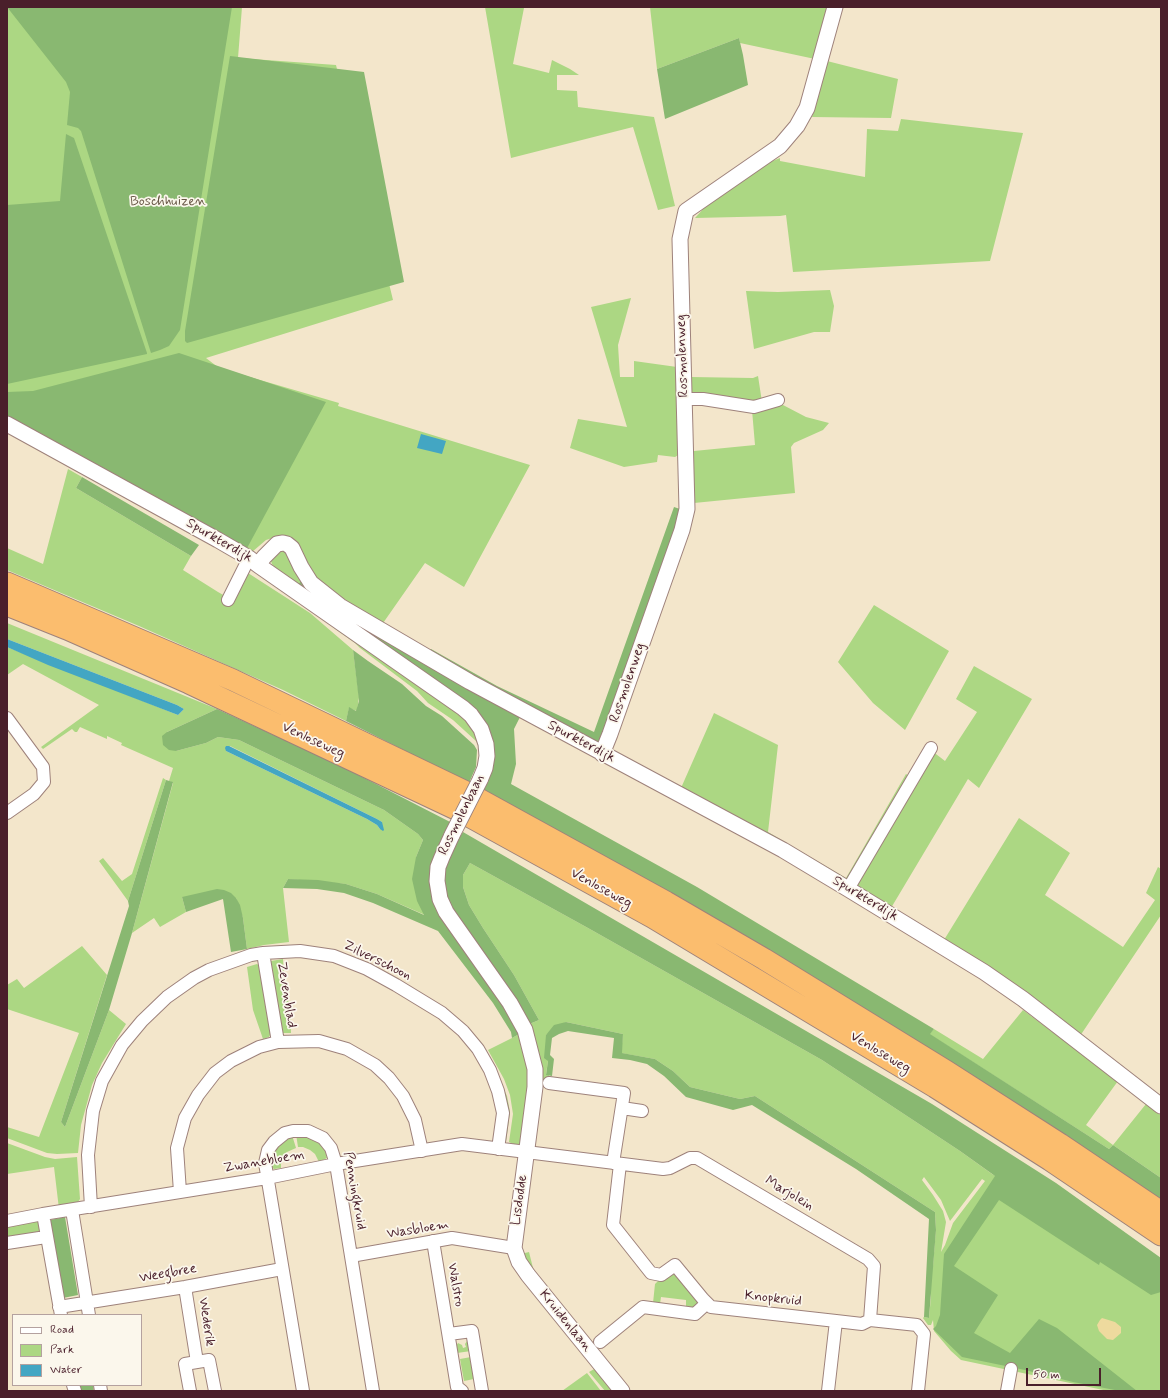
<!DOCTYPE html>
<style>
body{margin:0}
#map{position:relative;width:1168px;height:1398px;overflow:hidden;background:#f3e6cb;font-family:Mynerve,sans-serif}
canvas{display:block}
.frame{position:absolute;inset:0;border:8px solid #4a1f2b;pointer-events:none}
.legend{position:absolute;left:12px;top:1314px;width:130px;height:72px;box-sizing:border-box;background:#fbf7ec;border:1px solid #b4a19f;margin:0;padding:5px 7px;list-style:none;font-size:12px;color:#4a1f2b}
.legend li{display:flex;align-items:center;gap:8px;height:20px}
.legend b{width:20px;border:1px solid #b4a19f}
.scale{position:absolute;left:1026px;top:1368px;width:75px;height:18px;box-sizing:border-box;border:2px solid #4a1f2b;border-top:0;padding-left:5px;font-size:12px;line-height:14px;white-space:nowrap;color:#4a1f2b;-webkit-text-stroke:3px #fbf7ec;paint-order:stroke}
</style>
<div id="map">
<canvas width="1168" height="1398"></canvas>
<div class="frame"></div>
<ul class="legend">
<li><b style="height:5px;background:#fff"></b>Road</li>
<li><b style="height:11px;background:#acd783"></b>Park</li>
<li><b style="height:11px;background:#43a6c3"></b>Water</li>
</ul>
<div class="scale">50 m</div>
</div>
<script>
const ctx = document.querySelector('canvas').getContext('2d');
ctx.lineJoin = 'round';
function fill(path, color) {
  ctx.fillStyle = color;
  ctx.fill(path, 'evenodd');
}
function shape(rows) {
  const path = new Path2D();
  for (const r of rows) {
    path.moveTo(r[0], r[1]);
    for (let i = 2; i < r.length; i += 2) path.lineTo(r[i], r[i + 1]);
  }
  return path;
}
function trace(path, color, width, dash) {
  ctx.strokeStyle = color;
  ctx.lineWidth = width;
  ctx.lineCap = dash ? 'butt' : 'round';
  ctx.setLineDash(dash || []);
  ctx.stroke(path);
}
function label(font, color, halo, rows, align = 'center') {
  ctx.font = font + ' Mynerve,sans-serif';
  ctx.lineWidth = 3.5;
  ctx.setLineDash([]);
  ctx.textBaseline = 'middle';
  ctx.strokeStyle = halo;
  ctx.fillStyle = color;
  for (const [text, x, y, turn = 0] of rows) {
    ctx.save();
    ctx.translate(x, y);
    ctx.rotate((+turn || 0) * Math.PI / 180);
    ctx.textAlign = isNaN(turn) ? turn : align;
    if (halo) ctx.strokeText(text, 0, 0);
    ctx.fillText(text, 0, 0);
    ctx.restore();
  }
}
fill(shape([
 [7,7,242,7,238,58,336,65,393,300,206,358,219,368,339,403,338,406,530,465,464,587,425,563,381,626,325,591,304,557,300,547,294,542,276,537,266,540,252,552,7,423],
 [485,7,524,8,513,64,549,73,552,60,570,69,579,75,557,75,557,90,577,91,578,107,654,117,675,206,658,210,633,127,511,158],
 [650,7,829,7,815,59,740,43,739,38,657,69],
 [827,61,898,79,891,118,812,117],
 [901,119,1023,133,990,261,793,272,786,215,780,216,695,218,705,207,770,162,780,158,780,161,865,177,867,129,898,131],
 [830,290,834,306,830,332,814,332,754,349,746,291,778,292],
 [631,298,618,345,620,377,634,377,634,361,677,367,680,454,675,457,658,455,657,462,624,467,570,448,578,419,627,427,591,307],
 [758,376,762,402,700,395,692,392,691,377,753,378],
 [777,404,783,405,806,417,829,423,823,430,794,443,791,447,795,493,694,503,694,451,755,445,752,410],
 [68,469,82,477,76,488,191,556,183,570,218,592,234,601,248,573,310,613,353,650,359,697,357,711,349,708,346,721,283,690,139,626,7,570,7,548,43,564],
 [283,550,290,554,303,579,297,585,280,575,272,564,271,561,275,552],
 [874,605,949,651,905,730,873,703,838,662],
 [325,619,458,711,471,723,480,748,476,741,453,720,428,703,417,691,360,648,355,643,334,628],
 [7,623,217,709,167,732,176,751,206,743,218,737,239,740,384,810,418,834,423,840,416,857,425,915,377,894,346,884,288,879,283,888,289,942,264,945,247,949,243,918,236,898,182,897,186,912,160,927,154,918,132,933,173,783,169,781,173,768,121,745,122,743,107,736,107,739,80,727,77,732,75,732,72,729,43,749,41,747,99,705,23,664,7,675,7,647,178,715,184,709,177,705,7,639],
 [230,746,377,819,382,822,380,829,377,825,367,819,226,751],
 [974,666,1032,699,979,788,968,779,891,908,855,886,932,751,945,761,977,712,956,699],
 [714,713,778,745,768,832,846,878,906,774,912,778,847,881,681,788],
 [163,778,166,780,128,901,99,861,103,858,122,881,132,874],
 [1019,818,1070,853,1045,895,1123,947,1155,900,1146,893,1158,867,1161,869,1161,915,1080,1036,944,940],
 [470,863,588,928,822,1060,960,1151,992,1174,1161,1269,1161,1391,1108,1391,961,1360,951,1351,934,1331,933,1320,931,1325,928,1325,923,1318,924,1317,929,1318,931,1297,929,1275,933,1266,936,1229,935,1212,755,1096,740,1099,690,1087,673,1071,655,1059,621,1053,623,1034,566,1022,546,1035,548,1061,546,1074,549,1075,548,1084,544,1084,543,1087,540,1087,527,1025,539,1020,514,975,483,928,469,905,463,887,463,875],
 [924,1177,941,1200,950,1221,982,1179,985,1181,953,1223,945,1245,941,1252,946,1222,943,1211,933,1195,922,1180],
 [82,946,107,975,61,1122,65,1127,109,1010,126,1024,102,1063,92,1085,81,1125,78,1153,57,1154,47,1153,7,1138,7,1127,39,1137,79,1033,7,1009,7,985,17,979,24,988],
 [283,959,284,978,290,1010,291,1033,281,1033,269,964,271,961],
 [257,964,260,966,272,1031,269,1037,263,1039,253,1010,247,967],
 [1023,1010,1118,1081,1086,1125,1113,1145,1146,1104,1161,1115,1161,1178,1113,1145,1109,1149,929,1034,934,1029,983,1059],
 [521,1033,531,1072,522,1144,517,1147,512,1148,513,1144,509,1142,513,1114,510,1095,504,1079,488,1050,512,1038],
 [492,1063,507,1096,510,1112,506,1142,504,1140,507,1117],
 [296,1134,316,1138,325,1150,327,1158,319,1162,315,1154,310,1150,303,1147,298,1147],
 [292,1135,296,1148,287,1152,283,1158,281,1164,281,1168,274,1169,269,1165,272,1150],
 [7,1143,45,1157,55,1159,77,1157,80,1199,78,1202,67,1204,59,1209,54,1167,7,1174],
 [36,1221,40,1223,41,1232,9,1239,7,1237,7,1228,9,1226],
 [529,1252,533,1268,530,1269,521,1254],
 [676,1272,701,1301,693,1308,686,1307,686,1300,661,1297,660,1304,653,1303,655,1284,660,1279],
 [467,1341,469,1342,471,1351,457,1353,456,1346,458,1343,462,1345,463,1348,466,1347,465,1344],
 [471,1357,474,1379,464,1381,460,1359],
 [596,1368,614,1391,605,1391,589,1372],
 [587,1373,601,1391,562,1391]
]), '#acd783');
fill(shape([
 [7,7,232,7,180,330,169,346,160,350,151,353,81,131,78,128,67,125,70,92,66,82],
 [739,38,743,55,748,85,665,119,657,69],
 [230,56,364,72,404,282,187,343,185,341,185,331],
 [66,134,74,138,147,353,147,354,7,384,7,205,60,201],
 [179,353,326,402,246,550,7,420,7,392,33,391],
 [82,477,199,545,191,556,76,488],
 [674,507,680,509,680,513,670,545,600,743,428,653,431,649,497,686,594,732],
 [303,579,520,717,514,729,516,764,511,784,697,887,934,1029,930,1034,1109,1149,1113,1145,1161,1178,1161,1201,666,890,481,789,487,729,297,585],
 [353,650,368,661,402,684,426,706,442,716,474,745,477,750,476,767,469,783,346,721,349,707,356,711,359,701],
 [217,709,339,765,454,824,433,877,482,970,521,1033,512,1038,511,1032,493,1003,438,931,373,903,344,893,317,889,283,888,288,879,318,880,346,884,377,894,424,915,417,901,412,879,416,857,423,840,418,834,384,810,239,740,218,737,206,743,176,751,169,750,163,745,162,736,167,732],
 [166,780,173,782,132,933,109,1010,65,1127,61,1122,129,906,128,901],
 [463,832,932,1104,1056,1183,1161,1258,1161,1292,1151,1295,1100,1262,1099,1265,999,1200,954,1266,998,1295,974,1333,1010,1353,1039,1319,1057,1328,1137,1391,1120,1391,1073,1382,1025,1370,962,1357,933,1329,936,1326,940,1315,944,1254,995,1176,960,1151,822,1060,588,928,470,863,463,875,463,887,469,905,483,928,514,975,539,1020,527,1025,445,896,442,875,452,849],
 [217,889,224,890,231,893,236,898,240,905,243,918,247,949,231,952,223,899,186,912,182,897],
 [566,1022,623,1034,622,1053,655,1059,673,1071,690,1087,740,1099,755,1096,935,1212,936,1230,929,1318,924,1317,929,1219,856,1169,752,1105,733,1110,686,1097,664,1076,647,1064,630,1060,612,1058,614,1038,568,1031,559,1034,552,1038,550,1055,554,1059,552,1076,546,1075,548,1061,544,1058,546,1035,554,1025],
 [65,1217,78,1295,63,1298,50,1220],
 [79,1385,93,1385,94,1391,80,1391]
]), '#89b871');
fill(shape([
 [1102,1318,1115,1322,1121,1327,1121,1333,1113,1340,1107,1339,1099,1331,1097,1325,1100,1320]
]), '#eeda9e');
fill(shape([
 [421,434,446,441,442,454,417,448],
 [7,639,177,705,184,709,178,715,48,665,7,647],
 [226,746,229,746,377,819,382,822,384,830,383,831,380,829,377,825,367,819,226,751,225,748]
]), '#43a6c3');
const minor = shape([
 [685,399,703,399,754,407,778,400],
 [228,600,249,558],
 [7,718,43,767,44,782,34,794,7,813],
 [848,889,931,748],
 [263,953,278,1042],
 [549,1083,624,1093,613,1163],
 [622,1108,642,1111],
 [620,1164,613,1225,651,1273,661,1275,675,1265,703,1299,711,1307,836,1321],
 [180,1192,177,1148,185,1118,198,1095,215,1073,231,1061,259,1047,278,1042,319,1041,347,1049,375,1065,389,1078,403,1096,415,1120,422,1151],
 [91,1207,88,1155,93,1111,102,1081,122,1045,142,1021,167,997,194,978,209,970,251,955,263,953,300,951,334,956,367,969,396,985,442,1013,463,1031,478,1049,490,1070,498,1091,503,1113,498,1149],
 [72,1210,89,1315],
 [43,1214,61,1315],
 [7,1221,43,1214,267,1178,336,1164,462,1144,663,1169,670,1168,690,1158,697,1158,868,1259,874,1266,870,1320,862,1324,836,1321,828,1391],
 [433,1241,457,1387,462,1391],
 [7,1243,46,1237],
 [351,1256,452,1238,514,1248],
 [185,1287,197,1362,209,1360,215,1391],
 [59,1307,185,1287,282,1269],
 [870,1320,917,1325,924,1334,918,1391],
 [449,1334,472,1331,482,1391],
 [600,1342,643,1307,695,1314,707,1303],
 [73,1385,75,1391],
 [100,1385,101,1391],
 [190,1391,185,1364,197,1362],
 [303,1391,265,1163,268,1150,274,1142,285,1133,293,1131,308,1131,323,1138,331,1148,336,1164,373,1391],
 [1007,1391,1011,1369]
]);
const tertiary = shape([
 [7,424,218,540,249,558,258,565,264,557,277,544,283,543,287,544,292,548,301,567,311,583,340,606,470,682,783,850,848,889,984,972,1023,999,1161,1106],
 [258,565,463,708,471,715,481,729,486,744,487,756,485,768,480,780],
 [602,754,610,734,682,530,687,509,680,239,686,211,780,146,797,126,807,108,835,7],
 [452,835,442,857,438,867,437,881,440,899,446,912,510,1003,525,1030,535,1069,535,1087,514,1248,519,1262,528,1275,622,1391]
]);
const motorway = shape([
 [7,583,233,680,466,792,666,902,764,959,946,1071,1060,1144,1161,1212],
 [7,605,67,629,189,683,456,809,652,917,935,1087,1050,1160,1161,1235]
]);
trace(minor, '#9e827b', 14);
trace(tertiary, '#9e827b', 17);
trace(motorway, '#9e827b', 23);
trace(minor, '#fff', 12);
trace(tertiary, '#fff', 15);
trace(motorway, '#fbbd6e', 21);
const tertiaryBridge = shape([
 [452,835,480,780]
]);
trace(tertiaryBridge, '#9e827b', 17, []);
trace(tertiaryBridge, '#fff', 15);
label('14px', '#675645', '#fbf7ec', [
 ["Boschhuizen",168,202]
]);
label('14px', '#4a1f2b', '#fbf7ec', [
 ["Rosmolenweg",683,356,-92],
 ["Spurkterdijk",219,541,30],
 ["Rosmolenweg",628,683,-71],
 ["Venloseweg",313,741,25],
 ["Spurkterdijk",581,742,28],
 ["Rosmolenbaan",462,815,-64],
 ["Venloseweg",601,889,29],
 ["Spurkterdijk",865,899,31],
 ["Zilverschoon",377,961,26],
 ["Zevenblad",286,995,81],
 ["Venloseweg",880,1053,31],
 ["Zwanebloem",264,1162,-10],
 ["Penningkruid",354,1191,80],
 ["Marjolein",789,1194,31],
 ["Lisdodde",520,1200,-82],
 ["Wasbloem",418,1230,-9],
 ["Weegbree",168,1274,-10],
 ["Walstro",455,1285,80],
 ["Knopkruid",773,1299,6],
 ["Kruidenlaan",565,1321,51],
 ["Wederik",206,1322,81]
]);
</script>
